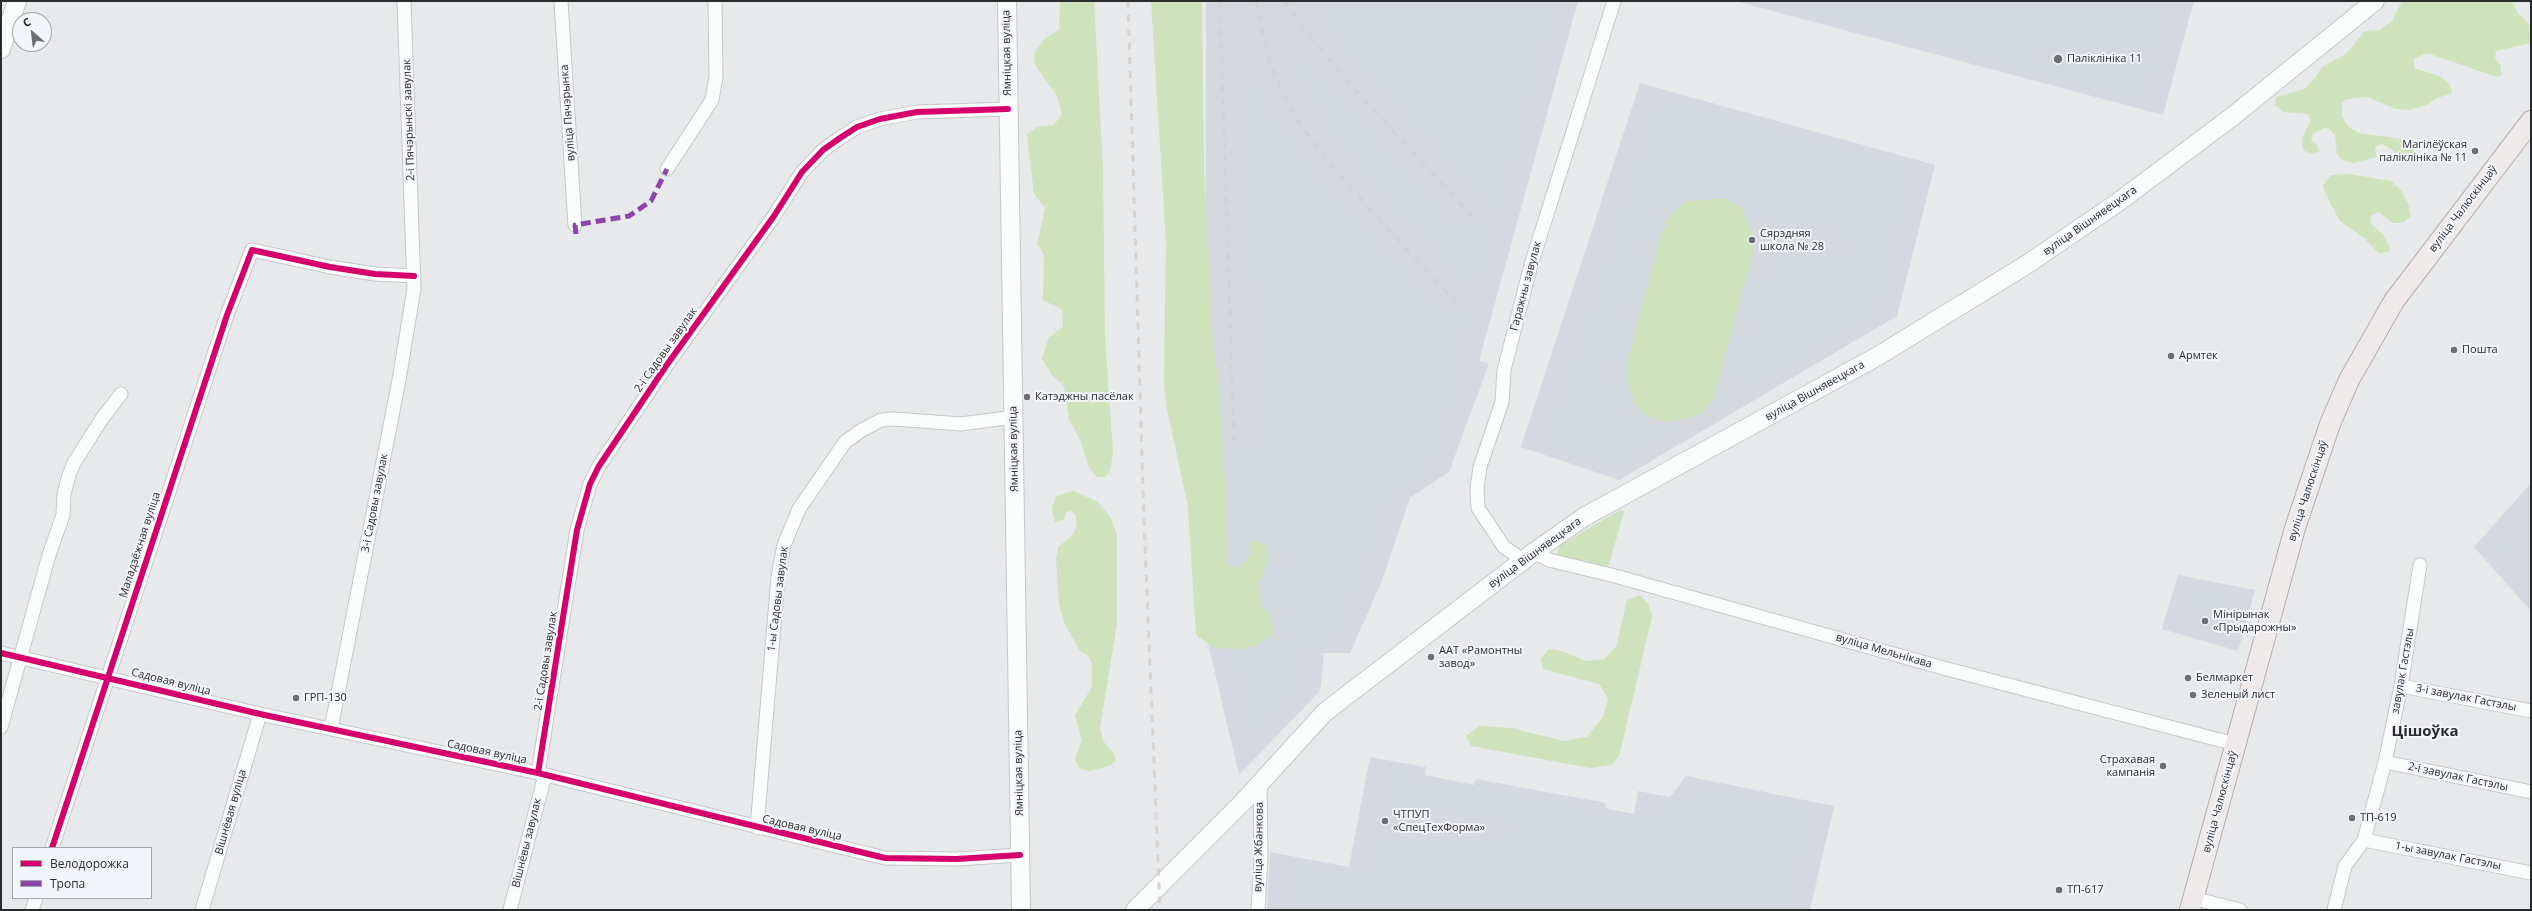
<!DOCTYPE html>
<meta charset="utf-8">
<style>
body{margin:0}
#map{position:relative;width:2532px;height:911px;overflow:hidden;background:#e7e9eb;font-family:"Open Sans",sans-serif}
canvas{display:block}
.frame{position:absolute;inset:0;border:2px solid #2a2b2d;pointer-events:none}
.legend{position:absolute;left:12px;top:847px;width:140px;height:52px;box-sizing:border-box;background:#f3f5fa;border:1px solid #a3a4a8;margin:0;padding:5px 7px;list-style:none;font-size:12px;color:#2a2b2d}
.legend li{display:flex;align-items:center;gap:8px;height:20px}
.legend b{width:20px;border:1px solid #a3a4a8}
.north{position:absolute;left:12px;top:12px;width:40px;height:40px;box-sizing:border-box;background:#f3f5fa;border:1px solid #a3a4a8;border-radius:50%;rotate:332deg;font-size:11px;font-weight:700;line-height:16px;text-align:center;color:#2a2b2d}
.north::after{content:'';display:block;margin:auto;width:14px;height:18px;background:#6c6e70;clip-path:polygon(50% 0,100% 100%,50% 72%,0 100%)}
</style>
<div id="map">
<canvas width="2532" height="911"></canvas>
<div class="frame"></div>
<ul class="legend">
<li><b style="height:5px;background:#d6006c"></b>Велодорожка</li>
<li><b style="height:5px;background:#8e44ad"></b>Тропа</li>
</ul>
<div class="north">С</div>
</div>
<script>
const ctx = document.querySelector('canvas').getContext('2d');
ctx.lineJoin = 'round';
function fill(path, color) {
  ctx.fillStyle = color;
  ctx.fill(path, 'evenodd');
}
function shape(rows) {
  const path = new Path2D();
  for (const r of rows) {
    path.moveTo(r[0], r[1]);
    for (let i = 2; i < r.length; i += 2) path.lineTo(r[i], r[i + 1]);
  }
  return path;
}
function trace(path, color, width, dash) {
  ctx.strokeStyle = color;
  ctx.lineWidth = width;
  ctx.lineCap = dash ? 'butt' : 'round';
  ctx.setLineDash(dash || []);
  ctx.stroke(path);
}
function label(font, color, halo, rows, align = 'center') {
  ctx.font = font + ' "Open Sans",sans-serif';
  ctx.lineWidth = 4;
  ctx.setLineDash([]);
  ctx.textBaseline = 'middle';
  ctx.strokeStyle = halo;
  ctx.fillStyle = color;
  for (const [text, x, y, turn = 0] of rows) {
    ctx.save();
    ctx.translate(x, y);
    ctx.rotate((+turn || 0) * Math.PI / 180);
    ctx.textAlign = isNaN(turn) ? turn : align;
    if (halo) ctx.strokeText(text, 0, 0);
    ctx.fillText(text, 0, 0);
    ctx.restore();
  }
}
fill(shape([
 [1206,1,1578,1,1479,361,1489,363,1449,472,1410,498,1381,583,1350,653,1324,653,1320,691,1239,775,1208,643,1205,405],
 [1735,1,2194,1,2163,115],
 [1640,83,1935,165,1897,316,1619,480,1521,447],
 [2531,483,2531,611,2474,547],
 [2178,575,2255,590,2238,651,2162,629],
 [1370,757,1426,767,1425,775,1474,785,1476,779,1606,803,1605,808,1634,814,1638,791,1670,797,1686,776,1834,806,1810,910,1267,910,1270,852,1349,867]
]), '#d4d9e0');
fill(shape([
 [1060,1,1094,1,1103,169,1105,339,1113,452,1110,471,1105,477,1097,477,1089,468,1081,442,1069,419,1064,386,1052,375,1042,359,1049,337,1063,327,1062,310,1043,300,1044,255,1037,244,1045,208,1034,194,1027,134,1038,127,1054,125,1062,114,1057,96,1035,65,1034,54,1045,38,1059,30],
 [1151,1,1202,1,1204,170,1213,343,1218,378,1225,483,1227,566,1240,568,1249,556,1251,541,1265,544,1268,560,1258,587,1262,604,1271,618,1273,633,1256,646,1238,649,1214,648,1196,635,1188,507,1167,409,1164,382,1166,241],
 [2402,1,2516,1,2513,3,2517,12,2531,26,2531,43,2496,51,2495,58,2501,66,2501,75,2497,77,2433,55,2424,54,2414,59,2414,68,2442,77,2450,85,2452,93,2435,99,2426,105,2410,110,2396,109,2368,97,2347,99,2342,102,2342,117,2349,127,2359,133,2408,140,2413,146,2416,156,2410,162,2401,159,2391,149,2382,144,2375,147,2376,157,2354,163,2343,160,2337,154,2335,136,2330,129,2324,128,2313,134,2311,141,2317,145,2319,151,2311,154,2303,150,2302,138,2311,120,2308,114,2284,112,2275,105,2276,97,2304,89,2316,77,2323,66,2345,55,2365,31,2380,30,2392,21],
 [2349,174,2391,181,2401,190,2408,203,2411,216,2403,223,2393,223,2378,212,2370,216,2371,224,2383,235,2390,247,2388,252,2379,253,2364,238,2340,221,2325,193,2323,185,2331,175],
 [1711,199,1728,199,1742,208,1754,239,1751,260,1713,399,1707,409,1696,415,1683,420,1663,422,1646,415,1635,405,1627,380,1627,364,1662,231,1671,214,1685,202],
 [1073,491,1098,502,1111,518,1117,535,1117,624,1100,728,1103,741,1113,752,1116,761,1109,766,1090,771,1080,769,1075,759,1082,741,1075,715,1092,687,1092,664,1088,656,1080,651,1064,622,1059,603,1056,560,1058,547,1071,537,1077,526,1076,515,1071,511,1066,512,1063,520,1055,523,1052,508,1056,496],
 [1620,510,1624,511,1609,565,1604,567,1560,555,1558,552,1559,546],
 [1640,595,1649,605,1652,617,1619,756,1611,765,1590,768,1471,746,1466,736,1480,726,1511,728,1564,741,1587,737,1604,715,1608,698,1599,684,1543,669,1541,659,1549,649,1562,651,1586,661,1604,659,1616,647,1627,600]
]), '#cee2bc');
const street = shape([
 [561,1,575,225],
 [667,169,712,100,716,77,715,1],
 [1534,552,1549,560,1615,576,1947,669,2235,744],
 [1523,560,1504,547,1478,508,1477,488,1480,467,1502,402,1504,370,1531,265,1614,1],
 [1,653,260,714,538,773,885,858,957,859,1020,855],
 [2401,686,2531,711],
 [1,727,49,555,63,515,64,494,69,475,74,463,103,417,121,394],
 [331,729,399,380,414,289,404,1],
 [2385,762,2531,792],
 [538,773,577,530,590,484,599,466,666,366,774,216,802,172,823,150,840,138,857,127,880,119,917,112,1008,109],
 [757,828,778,577,784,545,799,509,845,442,862,430,881,420,894,419,961,424,1014,417],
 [2364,840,2531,873],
 [52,848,227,315,252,250,330,267,375,274,414,276],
 [2193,898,2240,910],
 [32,910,36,898],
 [202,910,260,714],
 [510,910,545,775],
 [1258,910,1261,857,1260,783],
 [2334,910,2345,866,2364,840,2385,762,2401,686,2420,565]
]);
const secondary = shape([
 [1007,1,1021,910],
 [1,49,17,1],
 [1135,910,1242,803,1325,712,1534,552,1584,517,1878,356,2026,265,2117,203,2233,116,2375,1]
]);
const primary = shape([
 [2190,910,2295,528,2330,424,2349,380,2394,301,2531,121]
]);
trace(street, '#c6c7c9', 15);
trace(secondary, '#c6c7c9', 20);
trace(primary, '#b6acae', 22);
trace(street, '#fbfcfc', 13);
trace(secondary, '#fbfcfc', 18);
trace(primary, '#efeaea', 20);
trace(shape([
 [1128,1,1144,520,1160,910],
 [1220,1,1234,443],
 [1256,1,1268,57,1282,92,1301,126,1348,185,1458,305],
 [1285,1,1303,28,1348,82,1475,220]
]), '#d3d3d3', 3, [7, 7]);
trace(shape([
 [576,234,575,225,629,216,651,201,667,169]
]), '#8e44ad', 5, [10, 5]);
trace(shape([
 [1,653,260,714,538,773,885,858,957,859,1020,855],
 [538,773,577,530,590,484,599,466,666,366,774,216,802,172,823,150,840,138,857,127,880,119,917,112,1008,109],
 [52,848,227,315,252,250,330,267,375,274,414,276]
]), '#d6006c', 6);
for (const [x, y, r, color] of [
 [2058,59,5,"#6c6e70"],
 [2475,151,4,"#6c6e70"],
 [1752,240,4,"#6c6e70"],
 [2454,350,4,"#6c6e70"],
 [2171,356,4,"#6c6e70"],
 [1027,397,4,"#6c6e70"],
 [2205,621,4,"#6c6e70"],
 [1431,657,4,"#6c6e70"],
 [2188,678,4,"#6c6e70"],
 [2193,695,4,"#6c6e70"],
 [296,698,4,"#6c6e70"],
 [2163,766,4,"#6c6e70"],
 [2352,818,4,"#6c6e70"],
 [1385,821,4,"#6c6e70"],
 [2059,890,4,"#6c6e70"]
]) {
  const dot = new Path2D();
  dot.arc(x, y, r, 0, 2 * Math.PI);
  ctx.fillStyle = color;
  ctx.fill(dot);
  trace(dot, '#f3f5fa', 1.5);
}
label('11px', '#2a2b2d', '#f3f5fa', [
 ["Ямніцкая вуліца",1007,53,-91],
 ["вуліца Пячэрынка",568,113,-94],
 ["2-і Пячэрынскі завулак",409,120,-92],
 ["вуліца Чалюскінцаў",2463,209,-53],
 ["вуліца Вішнявецкага",2090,221,-35],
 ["Гаражны завулак",1526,286,-75],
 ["2-і Садовы завулак",666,350,-55],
 ["вуліца Вішнявецкага",1815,391,-29],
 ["Ямніцкая вуліца",1014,449,-91],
 ["вуліца Чалюскінцаў",2308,491,-72],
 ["3-і Садовы завулак",375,503,-79],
 ["Маладзёжная вуліца",140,545,-72],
 ["вуліца Вішнявецкага",1535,553,-36],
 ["1-ы Садовы завулак",778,599,-83],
 ["вуліца Мельнікава",1884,651,16],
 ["2-і Садовы завулак",546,661,-81],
 ["завулак Гастэлы",2403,671,-80],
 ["Садовая вуліца",171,682,14],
 ["3-і завулак Гастэлы",2466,698,11],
 ["Садовая вуліца",487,752,12],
 ["Ямніцкая вуліца",1019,773,-91],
 ["2-і завулак Гастэлы",2458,777,12],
 ["вуліца Чалюскінцаў",2220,802,-75],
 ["Вішнёвая вуліца",231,812,-74],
 ["Садовая вуліца",802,828,13],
 ["Вішнёвы завулак",527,843,-76],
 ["вуліца Жбанкова",1259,847,-89],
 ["1-ы завулак Гастэлы",2448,856,11]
]);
label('11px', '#2a2b2d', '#f3f5fa', [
 ["Паліклініка 11",2067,59],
 ["Магілёўская",2467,145,"right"],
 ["паліклініка № 11",2467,158,"right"],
 ["Сярэдняя",1760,234],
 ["школа № 28",1760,247],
 ["Пошта",2462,350],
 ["Армтек",2179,356],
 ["Катэджны пасёлак",1035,397],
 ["Мінірынак",2213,615],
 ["«Прыдарожны»",2213,628],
 ["ААТ «Рамонтны",1439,651],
 ["завод»",1439,664],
 ["Белмаркет",2196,678],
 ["Зеленый лист",2201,695],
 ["ГРП-130",304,698],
 ["Страхавая",2155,760,"right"],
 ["кампанія",2155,773,"right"],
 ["ЧТПУП",1393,815],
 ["«СпецТехФорма»",1393,828],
 ["ТП-619",2360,818],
 ["ТП-617",2067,890]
], 'left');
label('bold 15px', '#2a2b2d', '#f3f5fa', [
 ["Цішоўка",2425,732]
]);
</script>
